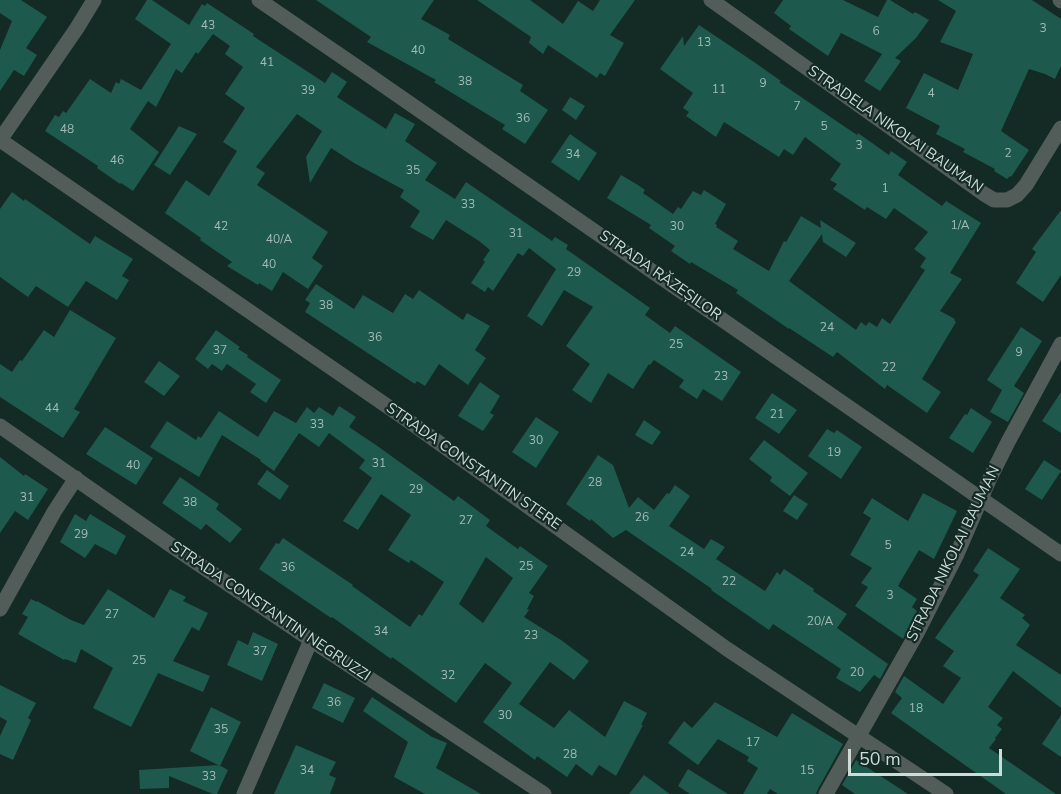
<!DOCTYPE html>
<meta charset="utf-8">
<style>
body{margin:0}
#map{position:relative;width:1061px;height:794px;overflow:hidden;background:#142a25;font-family:"Nunito Sans",sans-serif}
canvas{display:block}
.scale{position:absolute;left:848px;top:749px;width:154px;height:27px;box-sizing:border-box;border:3px solid #cedcd8;border-top:0;padding-left:8px;font-size:18px;line-height:21px;white-space:nowrap;color:#cedcd8;-webkit-text-stroke:4px #142a25;paint-order:stroke}
</style>
<div id="map">
<canvas width="1061" height="794"></canvas>
<div class="scale">50 m</div>
</div>
<script>
const ctx = document.querySelector('canvas').getContext('2d');
ctx.lineJoin = 'round';
function fill(path, color) {
  ctx.fillStyle = color;
  ctx.fill(path, 'evenodd');
}
function shape(rows) {
  const path = new Path2D();
  for (const r of rows) {
    path.moveTo(r[0], r[1]);
    for (let i = 2; i < r.length; i += 2) path.lineTo(r[i], r[i + 1]);
  }
  return path;
}
function trace(path, color, width, dash) {
  ctx.strokeStyle = color;
  ctx.lineWidth = width;
  ctx.lineCap = dash ? 'butt' : 'round';
  ctx.setLineDash(dash || []);
  ctx.stroke(path);
}
function label(font, color, halo, rows, align = 'center') {
  ctx.font = font + ' "Nunito Sans",sans-serif';
  ctx.lineWidth = 4.5;
  ctx.setLineDash([]);
  ctx.textBaseline = 'middle';
  ctx.strokeStyle = halo;
  ctx.fillStyle = color;
  for (const [text, x, y, turn = 0] of rows) {
    ctx.save();
    ctx.translate(x, y);
    ctx.rotate((+turn || 0) * Math.PI / 180);
    ctx.textAlign = isNaN(turn) ? turn : align;
    if (halo) ctx.strokeText(text, 0, 0);
    ctx.fillText(text, 0, 0);
    ctx.restore();
  }
}
fill(shape([
 [0,0,21,0,47,17,26,48,37,55,24,76,14,70,0,91,0,50,12,21,0,13],
 [147,0,152,0,189,25,202,4,205,6,207,3,254,34,253,36,325,83,332,72,347,82,337,97,386,129,395,113,415,124,405,141,437,163,425,180,455,199,466,182,552,241,555,237,568,245,566,249,650,308,645,315,670,333,675,326,741,372,722,401,703,389,697,399,679,387,684,380,654,360,650,365,649,364,633,389,608,373,591,403,572,390,590,364,566,346,593,307,564,290,542,326,527,316,556,269,529,248,523,256,518,253,493,291,488,287,485,292,471,283,485,262,483,260,490,250,479,241,446,220,433,240,410,227,420,211,400,197,404,190,354,163,331,148,310,183,306,157,322,131,297,114,256,167,265,173,257,185,328,232,312,258,323,266,308,289,283,272,272,291,259,283,258,285,227,266,232,262,200,240,201,238,165,213,186,180,209,196,237,151,223,142,245,108,225,94,243,67,225,54,230,46,213,34,198,54,196,52,182,73,176,69,156,107,148,101,130,129,159,152,133,191,121,183,120,184,97,168,98,166,45,131,55,115,59,117,63,111,66,113,90,79,111,93,116,82,119,84,121,79,141,90,171,44,135,19],
 [316,0,434,0,421,19,450,35,448,39,523,85,520,91,548,110,525,144,502,129,505,125,434,82,436,80,367,42,371,37],
 [477,0,530,0,563,24,578,1,593,11,600,0,635,0,610,35,624,43,605,76,600,73,597,78,548,45,543,54,529,43,531,37],
 [783,0,843,0,878,17,887,0,890,0,913,14,915,12,929,20,916,38,895,58,901,61,880,91,864,81,882,54,841,33,828,56,789,29,791,26,774,13],
 [938,0,1032,0,1061,19,1061,66,1055,79,1045,74,1029,69,1001,131,1029,150,1011,177,1010,176,1007,179,994,171,995,169,963,152,965,149,936,134,940,126,906,108,924,73,958,90,973,54,940,42,956,11],
 [699,25,754,62,781,81,779,82,857,135,858,133,889,155,891,151,907,162,898,175,942,206,946,201,981,223,950,273,962,279,940,311,955,319,954,320,956,322,922,379,941,392,927,413,887,385,885,389,837,352,833,357,789,328,789,329,736,293,738,290,691,262,690,264,671,251,675,246,649,228,651,225,607,198,621,175,638,185,645,190,643,193,673,214,678,207,681,209,693,191,701,195,704,190,726,204,715,224,717,225,716,227,738,241,733,249,769,271,784,241,786,242,801,216,821,228,820,220,856,243,846,257,823,242,822,234,789,281,856,330,861,322,866,326,869,322,877,327,882,318,890,324,925,270,920,267,926,258,914,249,928,232,894,208,886,219,867,207,865,210,833,189,837,184,830,180,841,164,805,137,793,155,784,149,779,157,724,122,716,137,686,116,689,112,683,108,693,93,660,69,683,36,684,46],
 [570,97,585,106,576,120,562,110],
 [179,126,197,134,170,175,154,165],
 [570,134,597,153,579,181,551,162],
 [12,192,24,201,25,199,90,244,95,236,133,259,122,276,129,280,117,300,86,281,68,307,36,286,28,297,0,277,0,209],
 [1061,210,1061,275,1043,302,1016,283,1036,252,1032,249],
 [316,284,354,309,363,295,393,313,405,294,413,299,419,290,463,320,467,313,490,326,475,350,486,358,468,385,439,364,425,386,417,381,415,384,305,312,310,303,305,300],
 [70,310,116,338,74,409,80,412,63,438,0,397,0,364,12,372,20,360,22,361,44,330,54,337],
 [1021,327,1042,341,1014,386,1024,393,1008,422,990,412,1002,390,987,380],
 [216,330,240,347,238,349,248,355,247,357,281,380,266,403,250,392,256,384,227,364,222,371,212,364,208,369,195,359],
 [159,361,180,376,164,396,144,382],
 [480,382,500,396,490,413,494,415,483,431,458,416],
 [1061,392,1061,433,1042,421],
 [772,393,797,410,779,434,755,418],
 [339,406,356,417,349,427,376,445,454,501,458,496,490,520,486,526,518,549,520,546,548,566,529,593,534,596,527,609,529,610,524,617,561,640,589,661,574,680,550,662,519,704,554,728,569,710,605,737,624,701,647,713,641,725,643,725,616,776,599,765,592,776,576,764,567,777,537,756,535,760,483,722,512,683,485,663,456,703,392,657,391,659,332,617,331,618,259,569,276,543,279,544,283,538,353,585,352,586,410,627,419,614,422,616,444,582,411,560,409,563,388,550,411,515,381,494,358,530,343,521,372,478,359,468,365,460,329,433,319,447,299,433,274,471,260,461,261,460,222,435,199,477,150,447,167,421,196,440,198,436,201,438,219,411,258,437,274,411,296,423,307,407,314,413,319,407,333,416],
 [486,557,513,578,483,623,459,604],
 [971,408,992,422,973,453,949,438,965,414,967,415],
 [536,417,559,432,536,468,512,452],
 [644,420,661,432,652,445,635,435],
 [105,427,153,458,136,485,86,454],
 [827,429,834,433,837,430,862,447,841,479,808,456],
 [764,440,808,473,790,496,770,481,772,477,749,459],
 [598,455,613,465,629,508,638,497,654,510,667,493,669,494,675,485,690,496,669,526,704,549,711,539,725,547,716,559,765,591,777,572,780,575,784,569,814,589,813,591,847,614,837,628,888,664,880,679,874,675,860,692,836,678,841,669,773,624,769,630,711,590,712,589,626,530,613,538,591,519,590,521,566,504],
 [0,457,24,476,25,474,48,489,28,520,15,511,0,533],
 [1044,460,1061,471,1042,500,1025,489],
 [267,470,289,486,280,500,257,484],
 [180,477,219,504,216,509,242,529,230,543,206,524,201,530,162,503],
 [923,493,957,511,934,559,919,550,898,586,917,599,912,607,917,611,903,639,855,606,868,587,861,583,872,568,850,555,871,518,863,513,872,498,908,521],
 [794,495,808,504,797,520,783,511],
 [75,514,86,521,90,514,126,536,116,555,95,544,85,558,60,542],
 [988,548,1020,569,1000,598,1025,615,1022,618,1030,625,1016,645,1061,675,1061,708,1013,671,988,707,1003,718,997,725,1002,729,995,738,996,739,989,748,1056,794,1006,794,891,713,902,698,895,692,904,676,943,704,961,678,943,666,954,651,935,638,979,575,973,571],
 [108,589,154,618,170,589,186,597,183,601,208,613,199,631,192,627,173,661,210,676,203,692,158,673,131,727,93,708,113,668,81,649,76,663,65,659,64,660,18,634,28,617,22,614,31,599,37,602,37,601,71,620,84,625],
 [253,632,278,644,262,681,227,665,238,640,248,645],
 [324,683,355,698,343,723,312,708],
 [0,685,36,703,28,718,31,720,13,760,0,754,0,736,7,721,0,717],
 [372,697,432,737,447,743,436,768,481,794,425,794,394,777,408,742,363,711],
 [715,702,777,737,792,713,843,744,818,789,816,794,778,794,770,789,767,794,743,794,758,768,747,761,749,757,718,739,698,765,668,743,684,721,692,728],
 [211,707,241,722,220,766,190,751],
 [1061,715,1061,757,1042,744],
 [296,745,336,762,329,775,336,778,330,794,274,794],
 [856,760,908,794,855,794,842,785],
 [219,765,228,770,217,794,213,794,169,776,169,788,140,789,139,770],
 [688,769,728,794,690,794,678,786],
 [644,775,670,794,629,794]
]), '#1d594d');
trace(shape([
 [259,0,357,67,1061,554],
 [711,0,984,194,994,200,1007,200,1017,195,1026,185,1061,128],
 [1060,0,1061,1],
 [0,140,403,417,727,649,946,794],
 [0,140,77,28,94,0],
 [0,426,172,546,311,640,544,794],
 [0,609,54,512,76,478],
 [244,794,311,640],
 [826,794,917,633,957,554,989,480,1008,442,1061,344]
]), '#525c59', 15);
label('12px', '#a2bbb5', null, [
 ["43",208,26],
 ["3",1043,29],
 ["6",876,32],
 ["13",704,43],
 ["40",418,51],
 ["41",267,63],
 ["38",465,82],
 ["9",763,84],
 ["11",719,90],
 ["39",308,91],
 ["4",931,94],
 ["7",797,107],
 ["36",523,119],
 ["5",824,127],
 ["48",67,130],
 ["3",859,146],
 ["2",1008,154],
 ["34",573,155],
 ["46",117,161],
 ["35",413,171],
 ["1",885,189],
 ["33",468,205],
 ["1/A",960,226],
 ["42",221,227],
 ["30",677,227],
 ["31",516,234],
 ["40/A",279,240],
 ["40",269,265],
 ["29",574,273],
 ["38",326,306],
 ["24",827,328],
 ["36",375,338],
 ["25",676,345],
 ["37",220,351],
 ["9",1019,353],
 ["22",889,368],
 ["23",721,377],
 ["44",52,409],
 ["21",777,415],
 ["33",317,425],
 ["30",536,441],
 ["19",834,453],
 ["31",379,464],
 ["40",133,466],
 ["28",595,483],
 ["29",416,490],
 ["31",27,498],
 ["38",190,503],
 ["26",642,518],
 ["27",466,521],
 ["29",81,535],
 ["5",888,546],
 ["24",687,553],
 ["25",526,567],
 ["36",288,568],
 ["22",729,582],
 ["3",890,596],
 ["27",112,615],
 ["20/A",820,622],
 ["34",381,632],
 ["23",531,636],
 ["37",260,652],
 ["25",139,661],
 ["20",857,673],
 ["32",448,676],
 ["36",334,703],
 ["18",916,709],
 ["30",505,716],
 ["35",221,730],
 ["17",753,743],
 ["28",570,755],
 ["34",307,771],
 ["15",807,771],
 ["33",209,777]
]);
label('15px', '#cedcd8', '#142a25', [
 ["STRADELA NIKOLAI BAUMAN",895,130,35],
 ["STRADA RĂZEȘILOR",660,276,35],
 ["STRADA CONSTANTIN STERE",473,467,35],
 ["STRADA NIKOLAI BAUMAN",954,554,-64],
 ["STRADA CONSTANTIN NEGRUZZI",270,612,34]
]);
</script>
